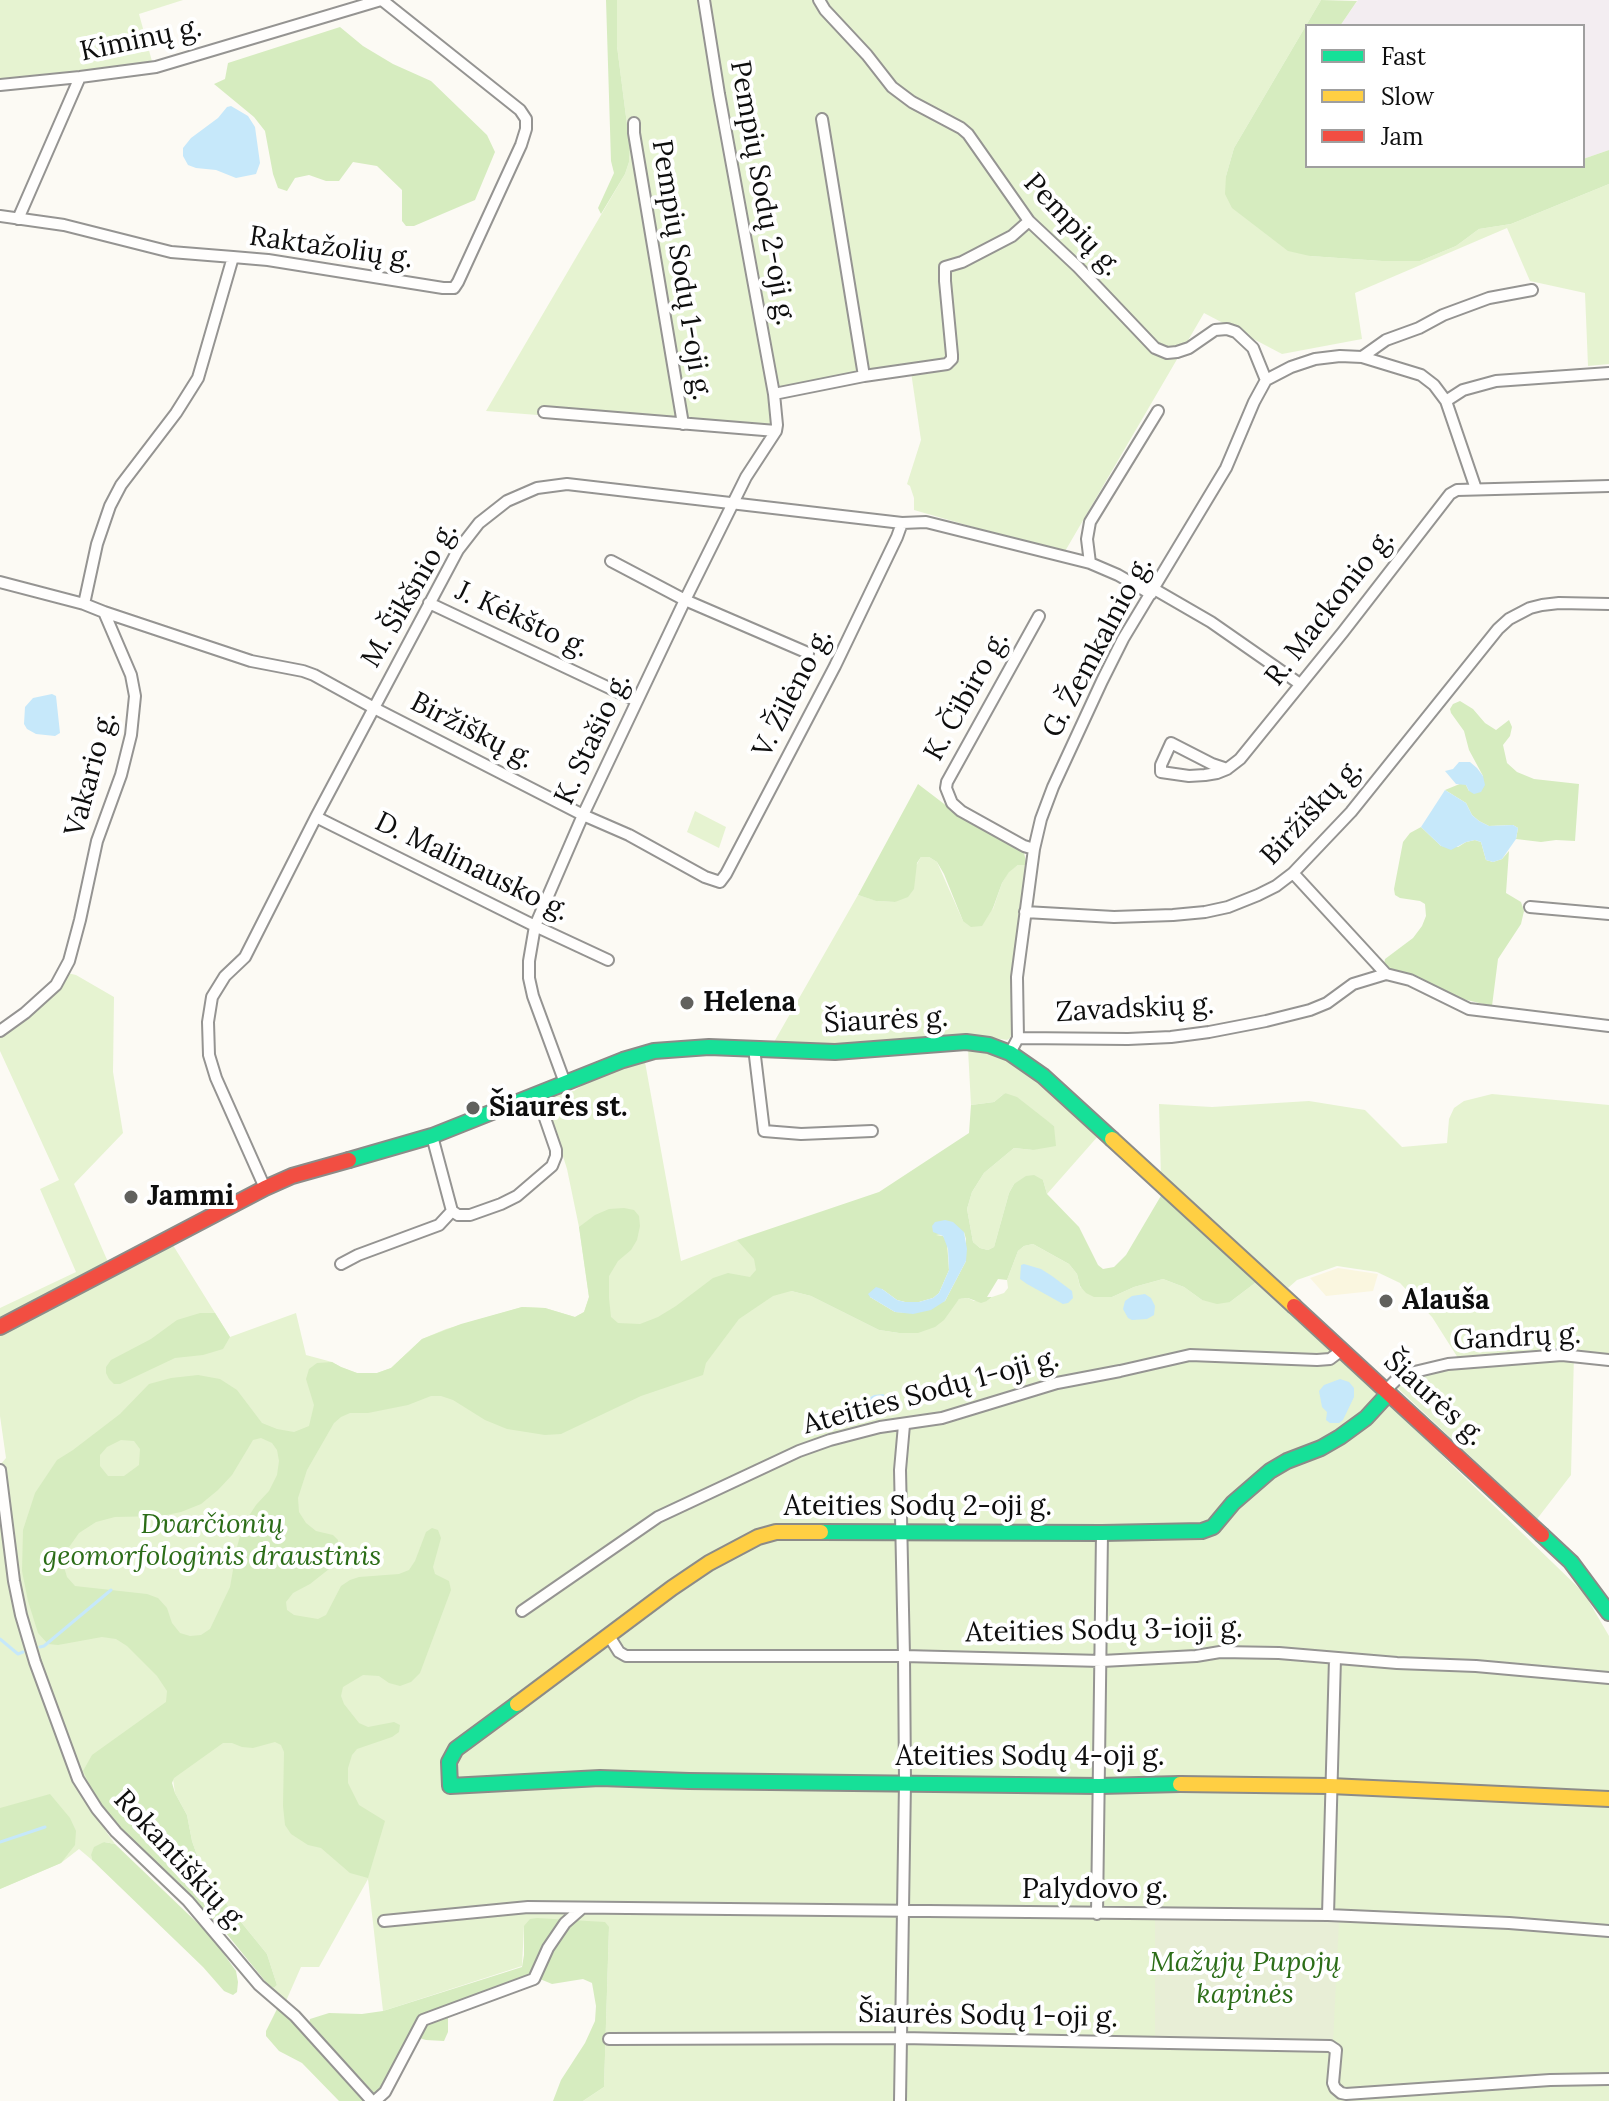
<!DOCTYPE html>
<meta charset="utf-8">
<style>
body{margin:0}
#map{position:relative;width:1609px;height:2101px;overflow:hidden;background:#fcfaf4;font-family:Lora,serif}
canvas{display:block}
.legend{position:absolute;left:1305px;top:24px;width:280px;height:144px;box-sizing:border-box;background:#fff;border:2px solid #9f9f9f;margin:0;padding:10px 14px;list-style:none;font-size:24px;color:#0e0e0e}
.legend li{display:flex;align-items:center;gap:16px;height:40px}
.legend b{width:40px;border:2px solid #9f9f9f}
</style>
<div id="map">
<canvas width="1609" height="2101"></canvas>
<ul class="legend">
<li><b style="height:10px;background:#16e098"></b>Fast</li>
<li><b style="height:10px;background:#ffcf43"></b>Slow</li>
<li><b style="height:10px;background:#f24e42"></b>Jam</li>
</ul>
</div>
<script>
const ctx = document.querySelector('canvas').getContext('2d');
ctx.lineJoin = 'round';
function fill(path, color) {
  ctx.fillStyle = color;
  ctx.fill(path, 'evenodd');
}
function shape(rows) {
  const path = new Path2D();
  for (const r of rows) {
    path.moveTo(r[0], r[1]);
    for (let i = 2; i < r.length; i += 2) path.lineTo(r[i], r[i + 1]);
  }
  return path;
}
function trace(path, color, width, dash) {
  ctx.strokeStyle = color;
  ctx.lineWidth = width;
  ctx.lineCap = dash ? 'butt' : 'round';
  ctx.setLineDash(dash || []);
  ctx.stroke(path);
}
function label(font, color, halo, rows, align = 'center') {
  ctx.font = font + ' Lora,serif';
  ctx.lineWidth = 8;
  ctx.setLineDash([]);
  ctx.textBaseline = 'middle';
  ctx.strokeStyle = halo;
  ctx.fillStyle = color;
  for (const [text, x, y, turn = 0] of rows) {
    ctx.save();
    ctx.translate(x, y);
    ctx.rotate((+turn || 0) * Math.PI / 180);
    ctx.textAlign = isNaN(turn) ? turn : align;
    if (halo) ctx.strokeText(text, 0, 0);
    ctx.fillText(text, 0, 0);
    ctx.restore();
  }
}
fill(shape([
 [1358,0,1609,0,1609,150,1583,159,1583,26,1340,26]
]), '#f3edf1');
fill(shape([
 [1338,1268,1378,1274,1373,1291,1326,1296,1310,1278]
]), '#faf6df');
fill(shape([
 [0,0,183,0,139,14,153,65,0,80],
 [617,0,1321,0,1234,148,1226,176,1310,256,1382,261,1420,261,1456,246,1479,229,1511,224,1609,184,1609,364,1588,366,1585,293,1530,281,1507,228,1355,293,1362,339,1282,354,1204,313,1064,553,914,510,914,498,910,486,907,484,921,440,911,372,778,396,782,434,486,411,625,174,629,162,630,148,617,46],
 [695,811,726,827,719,848,687,832],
 [921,857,929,857,937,862,963,921,993,909,1002,883,1009,871,1018,865,1027,865,1014,959,1014,1026,1010,1038,1007,1040,965,1034,839,1046,774,1042,858,895,877,901,895,902],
 [67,973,76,975,114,997,113,1072,123,1133,74,1184,108,1262,0,1321,0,1308,76,1272,40,1189,59,1180,0,1051,0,1036],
 [968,1049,996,1054,1015,1064,1099,1135,1047,1194,1043,1180,1014,1184,1009,1193,994,1247,988,1250,980,1248,973,1242,967,1209,972,1192,984,1173,1014,1148,1033,1150,1054,1126,1005,1093,994,1102,971,1105],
 [645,1062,681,1261,737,1240,771,1238,791,1291,811,1296,879,1330,899,1333,959,1299,968,1298,974,1301,987,1301,992,1297,1004,1293,1008,1288,1007,1280,1018,1251,1024,1246,1033,1244,1069,1264,1077,1274,1080,1287,1112,1297,1134,1287,1163,1279,1184,1287,1202,1300,1230,1302,1259,1280,1393,1408,1584,1593,1609,1636,1609,2101,583,2101,604,2087,609,1927,524,1926,522,1966,383,2011,368,1879,319,1967,301,1967,286,2001,269,1986,274,1988,277,1985,267,1954,224,1901,198,1858,192,1841,187,1815,175,1793,173,1779,105,1830,115,1844,104,1842,91,1855,92,1860,79,1849,61,1863,0,1889,0,1465,6,1458,0,1416,0,1336,171,1242,230,1337,296,1313,306,1355,332,1362,341,1367,357,1373,377,1373,391,1368,422,1339,446,1329,522,1307,545,1308,575,1317,584,1312,589,1297,579,1227,567,1169,544,1096,574,1091,594,1077],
 [874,1395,892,1406,871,1418,832,1423,823,1418,826,1412,855,1405],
 [1492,1094,1609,1105,1609,1358,1574,1354,1571,1475,1537,1519,1388,1379,1407,1367,1458,1358,1432,1317,1400,1283,1377,1272,1337,1266,1297,1280,1288,1288,1161,1177,1159,1104,1212,1107,1309,1101,1365,1110,1402,1147,1447,1143,1449,1119,1454,1108,1464,1101]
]), '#e6f3d1');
fill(shape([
 [606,0,617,0,617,46,630,148,629,162,625,174,601,214,598,208,614,173,611,161],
 [1321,0,1357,1,1340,26,1307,26,1307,166,1583,166,1583,159,1609,150,1609,184,1511,224,1479,229,1456,246,1420,261,1382,261,1310,256,1288,251,1232,208,1225,194,1226,176,1234,148],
 [340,27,363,46,393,64,431,81,487,135,495,152,475,200,414,226,406,226,402,221,402,190,377,166,353,162,339,181,326,181,309,175,295,178,287,191,278,188,273,174,265,131,254,117,214,84,225,79,228,63],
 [1460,701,1473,709,1485,723,1496,730,1509,720,1512,727,1510,736,1503,745,1507,763,1517,772,1534,779,1579,784,1575,841,1556,840,1541,842,1516,839,1518,828,1513,825,1489,826,1479,821,1472,815,1466,803,1445,790,1462,783,1466,785,1469,791,1483,776,1469,750,1464,731,1451,713,1450,709,1453,704],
 [918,784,956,813,1017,846,1024,853,1027,865,1018,865,1009,872,1002,883,993,908,982,926,971,927,963,921,944,874,937,862,929,857,921,857,917,863,914,889,908,897,895,902,876,901,858,895],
 [1421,827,1441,846,1458,847,1466,842,1475,840,1481,842,1486,860,1493,862,1502,859,1509,851,1506,893,1521,902,1524,911,1521,924,1498,959,1492,1006,1454,997,1409,975,1387,969,1384,964,1385,959,1413,938,1422,926,1426,916,1425,904,1420,901,1400,898,1395,895,1394,889,1403,842,1410,833],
 [1005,1093,1017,1097,1054,1126,1056,1146,1033,1150,1014,1148,984,1173,972,1192,967,1209,973,1242,980,1248,988,1250,994,1247,1009,1193,1014,1184,1026,1176,1034,1175,1043,1180,1047,1194,1079,1227,1098,1265,1103,1269,1114,1267,1126,1255,1162,1194,1259,1280,1230,1302,1217,1304,1202,1300,1184,1287,1163,1279,1134,1287,1112,1297,1094,1297,1086,1293,1080,1286,1077,1274,1069,1264,1033,1244,1024,1246,1018,1251,1007,1280,998,1279,987,1297,992,1297,987,1301,981,1303,968,1298,959,1299,944,1320,935,1327,918,1333,899,1333,879,1330,811,1296,791,1291,773,1296,739,1319,706,1363,703,1375,641,1396,561,1434,545,1435,507,1429,485,1420,453,1400,441,1396,431,1396,408,1405,368,1413,350,1413,341,1417,334,1423,307,1470,298,1498,299,1512,306,1523,316,1531,333,1535,338,1540,338,1554,329,1569,310,1584,293,1593,286,1602,287,1610,294,1615,318,1619,326,1615,341,1586,350,1580,359,1577,399,1574,409,1570,415,1561,426,1532,432,1528,438,1530,441,1538,433,1567,435,1574,449,1581,451,1590,420,1673,411,1682,400,1686,389,1683,379,1676,363,1675,343,1687,341,1696,344,1704,359,1723,368,1727,394,1722,400,1725,399,1732,392,1737,357,1749,352,1755,348,1768,348,1783,359,1805,385,1821,368,1878,350,1873,321,1848,308,1845,291,1834,285,1825,283,1806,284,1752,281,1745,275,1742,253,1748,242,1747,232,1743,223,1743,174,1778,172,1783,175,1793,187,1815,192,1841,198,1858,224,1901,267,1954,277,1985,274,1988,269,1986,226,1933,179,1883,117,1827,97,1800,83,1771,92,1755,166,1702,167,1691,157,1676,127,1646,116,1639,102,1637,58,1645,48,1644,38,1633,28,1601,22,1571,23,1530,35,1493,57,1460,73,1450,120,1414,149,1384,171,1378,198,1375,220,1379,237,1390,262,1423,277,1429,294,1432,309,1426,314,1405,306,1379,309,1369,317,1363,332,1362,341,1367,357,1373,377,1373,391,1368,422,1339,461,1324,522,1307,545,1308,575,1317,584,1312,589,1297,579,1227,595,1215,609,1209,624,1208,634,1210,639,1216,640,1226,637,1240,631,1250,618,1261,609,1276,609,1298,611,1317,618,1323,640,1324,658,1317,676,1306,713,1278,728,1273,750,1277,756,1270,754,1259,737,1240,879,1192,969,1133,971,1105,994,1102],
 [964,1232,966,1239,966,1261,945,1301,913,1313,895,1312,870,1297,882,1289,897,1300,905,1302,919,1302,933,1298,939,1293,949,1270,947,1242,943,1236,936,1235],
 [261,1438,272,1443,277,1450,279,1461,277,1475,269,1491,256,1505,243,1525,237,1547,230,1587,210,1629,201,1635,190,1636,180,1633,172,1623,167,1608,158,1598,147,1594,75,1586,67,1577,64,1567,67,1550,79,1533,96,1522,115,1517,162,1516,181,1512,201,1504,218,1490,232,1475,253,1440],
 [121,1440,134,1441,140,1449,139,1465,124,1476,108,1476,100,1466,100,1455,107,1447],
 [200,1313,215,1313,230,1337,223,1349,203,1355,175,1358,120,1384,114,1384,109,1379,106,1373,106,1367,111,1360,151,1339,177,1320],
 [50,1794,70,1818,76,1831,75,1845,61,1863,0,1889,0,1808],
 [104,1842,115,1844,211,1936,236,1971,238,1982,237,1992,233,1995,224,1991,203,1967,92,1860,91,1855,94,1847],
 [537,1918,605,1922,609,1927,604,2087,583,2101,553,2101,561,2080,585,2043,595,2021,596,2006,592,1983,583,1979,552,1984,540,1979,529,1977,455,2005,448,2018,448,2032,444,2041,426,2040,412,2036,383,2086,374,2093,309,2024,310,2019,329,2013,362,2014,383,2011,522,1967,524,1955,524,1926,530,1919],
 [278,2007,292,2018,365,2101,339,2101,302,2063,279,2051,266,2036,266,2031]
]), '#d6ecbf');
fill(shape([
 [1155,1917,1339,1920,1333,2044,1261,2040,1155,2040]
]), '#e8eed6');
fill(shape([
 [231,106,248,116,255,127,260,163,256,174,236,178,216,170,196,168,188,165,183,156,183,148,191,138,218,118,227,107],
 [52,694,56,696,60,733,55,736,36,734,27,729,24,724,25,707,33,698],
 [1459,762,1470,762,1477,768,1483,776,1485,785,1481,792,1474,794,1469,791,1466,785,1456,784,1445,771,1453,769],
 [1445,790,1466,803,1472,815,1479,821,1489,826,1513,825,1518,828,1516,839,1502,859,1493,862,1486,860,1481,842,1475,840,1466,842,1451,850,1441,846,1421,827],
 [945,1220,953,1222,964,1232,967,1249,966,1261,945,1301,931,1310,913,1314,895,1312,870,1297,868,1294,876,1287,882,1289,897,1300,905,1302,919,1302,933,1298,939,1293,949,1270,948,1249,943,1236,933,1232,932,1226,935,1222],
 [1024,1264,1041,1269,1052,1276,1072,1291,1073,1298,1068,1303,1063,1304,1027,1284,1020,1279,1021,1265],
 [1145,1294,1151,1298,1155,1306,1154,1315,1147,1319,1132,1320,1128,1318,1123,1309,1125,1301,1132,1296],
 [1340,1379,1349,1382,1354,1388,1354,1397,1343,1420,1339,1423,1330,1423,1326,1420,1327,1412,1322,1407,1319,1391,1324,1385],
 [883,1394,891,1399,892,1406,871,1418,836,1427,823,1418,826,1412,855,1405,874,1395]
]), '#c6e8fa');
trace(shape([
 [0,1639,18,1654,23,1652],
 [40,1647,44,1646,111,1590],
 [0,1842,45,1827]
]), '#c6e8fa', 3);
const street = shape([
 [704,0,719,94,774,394],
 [819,0,825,10,867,55,892,87,912,102,961,128,968,134,1029,221,1078,267,1155,348,1167,353,1177,352,1189,348,1215,330,1227,329,1236,332,1253,348,1266,380],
 [0,85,80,77,156,67,381,0],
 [822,119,864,376],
 [634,123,634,133,683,424],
 [0,216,64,225,171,252,233,257],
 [18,219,80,77],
 [1362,357,1386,340,1419,328,1443,315,1489,298,1532,290],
 [1446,401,1463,390,1496,381,1609,373],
 [544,412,776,431,777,425,774,394,864,376,947,364,952,359,952,355,945,281,945,267,962,262,1012,236,1029,221],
 [611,561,685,600,808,653],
 [1090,563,1087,539,1090,522,1158,411],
 [0,582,84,604,104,612,131,675,135,696,131,735,121,775,97,841,80,920,69,961,56,985,25,1013,0,1031],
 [1154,589,1211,622,1300,684],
 [429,603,637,701],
 [84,604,97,544,110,506,121,485,176,413,198,378,233,257,268,260,443,288,454,288,458,282,521,145,526,129,526,119,520,110,382,0],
 [104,612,251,661,303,671,314,675,374,708,583,815,629,835,705,877,720,882,726,874,835,666,897,537,902,523],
 [1227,769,1212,764,1171,743,1161,765,1161,772,1189,776,1205,775,1217,773,1227,769,1240,759,1343,632,1450,494,1457,490,1609,486],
 [316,817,535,926,608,960],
 [1034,849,1024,846,961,811,952,803,946,788,947,782,1039,616],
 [1293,873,1386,974,1410,980,1469,1009,1609,1026],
 [1530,907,1609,914],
 [1025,912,1114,917,1173,915,1205,912,1228,907,1258,895,1276,886,1293,873,1351,812,1498,629,1509,619,1530,608,1542,605,1559,603,1609,604],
 [1018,1038,1128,1039,1171,1037,1209,1032,1266,1021,1310,1010,1327,1003,1353,984,1386,974],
 [754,1048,764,1131,801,1134,872,1131],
 [1010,1053,1018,1038,1017,977,1034,849,1041,819,1053,787,1102,681,1123,639,1226,468,1254,402,1266,380,1291,367,1315,359,1340,356,1362,357,1421,375,1434,385,1446,401,1476,489],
 [565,1083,533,996,529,978,529,961,535,926,583,815,685,600,746,477,776,431],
 [432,1136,452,1211],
 [265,1188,216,1078,209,1055,208,1022,212,997,225,976,245,957,316,817,458,550,479,523,507,501,537,488,567,484,902,523,926,522,1090,563,1118,575,1151,594],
 [341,1264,358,1255,439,1225,452,1211,458,1215,470,1215,501,1204,517,1196,552,1166,556,1156,556,1150,537,1095],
 [1386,1390,1399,1377,1406,1374,1448,1364,1562,1355,1609,1360],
 [0,1470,14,1581,21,1615,35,1662,78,1779,97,1809,116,1832,188,1901,259,1985,295,2016,372,2101],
 [522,1611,658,1517,799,1451,830,1440,880,1427,942,1418,1057,1383,1120,1371,1190,1355,1317,1360,1330,1359,1342,1350],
 [609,1636,619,1652,626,1656,904,1656,1102,1661,1196,1656,1220,1652,1279,1653,1397,1663,1476,1666,1609,1678],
 [1097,1914,1102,1533],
 [1328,1915,1335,1658],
 [384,1921,528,1907,1328,1915,1509,1923,1609,1931],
 [609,2039,901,2038,1330,2046,1336,2050,1333,2083,1335,2088,1341,2093,1346,2094,1550,2080,1609,2079],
 [375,2101,385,2092,423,2020,534,1979,548,1948,565,1923,581,1909],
 [900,2101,905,1782,904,1656,900,1470,904,1425]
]);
const fast = shape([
 [349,1160,432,1136,623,1060,654,1051,709,1047,835,1052,966,1042,989,1045,1010,1053,1043,1076,1112,1139],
 [821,1532,1102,1533,1202,1531,1213,1527,1233,1503,1270,1471,1287,1461,1321,1448,1340,1437,1366,1418,1389,1393],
 [1542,1535,1571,1562,1609,1613],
 [517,1704,456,1749,449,1762,450,1786,600,1778,689,1781,1099,1786,1180,1784]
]);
const slow = shape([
 [1112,1139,1294,1306],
 [517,1704,672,1588,709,1563,758,1537,776,1532,821,1532],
 [1180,1784,1330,1786,1609,1799]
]);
const jam = shape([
 [1294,1306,1542,1535],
 [0,1327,265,1188,292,1176,349,1160]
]);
trace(street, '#959492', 14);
trace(fast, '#8c8b88', 18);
trace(slow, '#8c8b88', 18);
trace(jam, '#8c8b88', 18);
trace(street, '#fffefd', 10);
trace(fast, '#16e098', 14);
trace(slow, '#ffcf43', 14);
trace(jam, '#f24e42', 14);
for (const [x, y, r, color] of [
 [687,1003,8,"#61615e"],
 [473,1108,8,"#61615e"],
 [131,1197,8,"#61615e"],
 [1386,1301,8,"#61615e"]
]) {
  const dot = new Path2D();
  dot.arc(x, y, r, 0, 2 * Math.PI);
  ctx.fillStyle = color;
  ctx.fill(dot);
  trace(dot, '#fff', 3);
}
label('28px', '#0e0e0e', '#fff', [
 ["Kiminų g.",141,40,-12],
 ["Pempių Sodų 2-oji g.",762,193,80],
 ["Pempių g.",1072,225,47],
 ["Raktažolių g.",331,248,8],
 ["Pempių Sodų 1-oji g.",681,270,81],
 ["M. Šikšnio g.",410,595,-60],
 ["R. Mackonio g.",1330,608,-52],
 ["J. Kėkšto g.",522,620,25],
 ["G. Žemkalnio g.",1098,647,-62],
 ["V. Žilėno g.",793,693,-63],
 ["K. Čibiro g.",967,696,-61],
 ["Biržiškų g.",472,731,27],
 ["K. Stašio g.",593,739,-65],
 ["Vakario g.",91,774,-75],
 ["Biržiškų g.",1312,812,-47],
 ["D. Malinausko g.",472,867,26],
 ["Zavadskių g.",1135,1009,-3],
 ["Šiaurės g.",886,1021,-3],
 ["Gandrų g.",1517,1338,-3],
 ["Ateities Sodų 1-oji g.",931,1392,-15],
 ["Šiaurės g.",1434,1399,42],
 ["Ateities Sodų 2-oji g.",918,1507],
 ["Ateities Sodų 3-ioji g.",1104,1631,-1],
 ["Ateities Sodų 4-oji g.",1030,1757],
 ["Rokantiškių g.",180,1861,47],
 ["Palydovo g.",1095,1890],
 ["Šiaurės Sodų 1-oji g.",988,2016,1]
]);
label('bold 28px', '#0e0e0e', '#fff', [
 ["Helena",703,1003],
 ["Šiaurės st.",489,1108],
 ["Jammi",147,1197],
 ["Alauša",1402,1301]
], 'left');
label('italic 28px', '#2c6d18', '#fff', [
 ["Dvarčionių",212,1525],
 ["geomorfologinis draustinis",212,1557],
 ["Mažųjų Pupojų",1245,1963],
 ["kapinės",1245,1995]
]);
</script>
